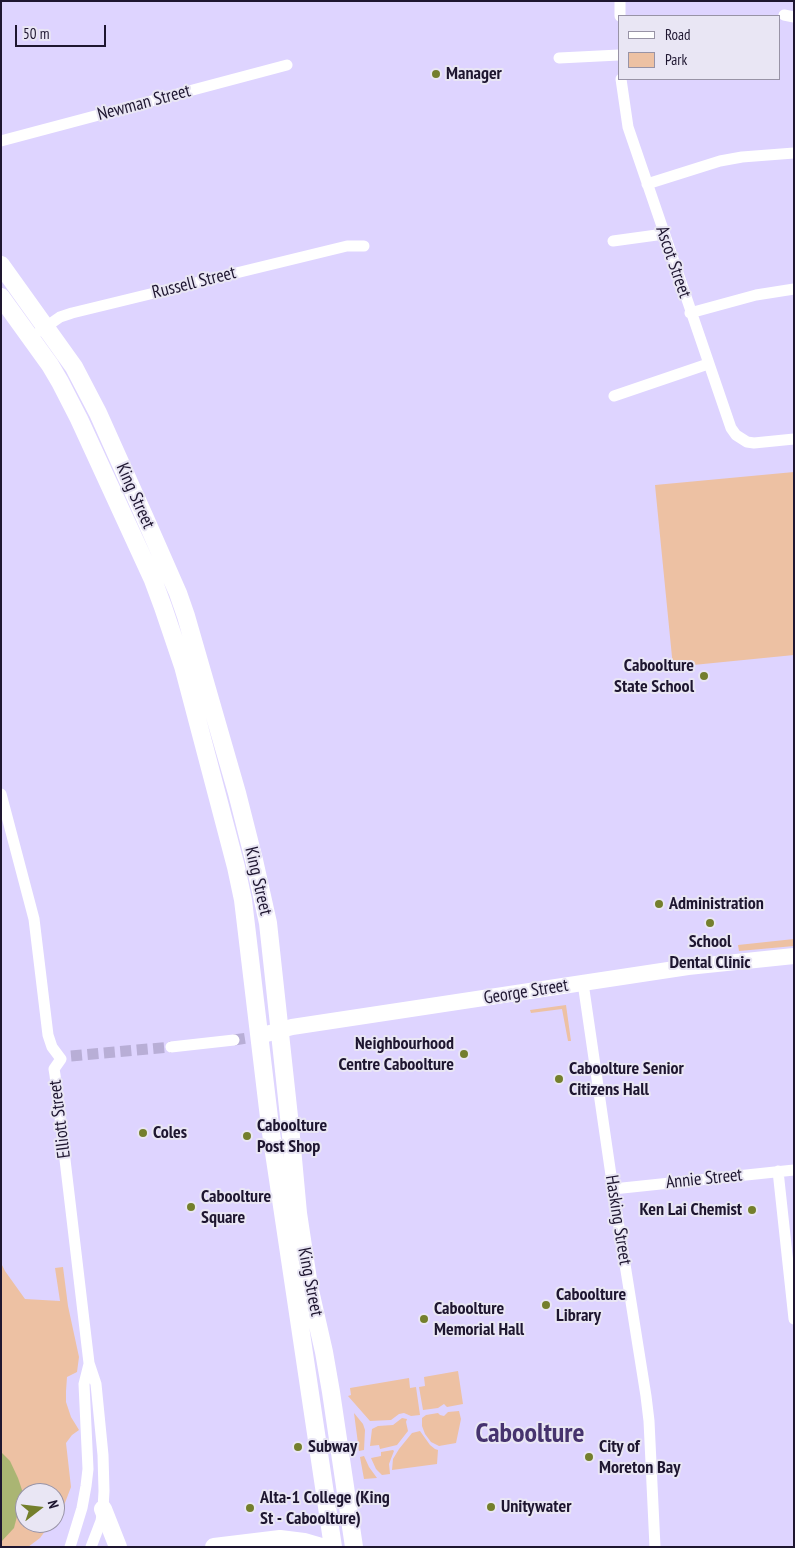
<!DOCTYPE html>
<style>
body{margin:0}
#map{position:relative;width:795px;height:1548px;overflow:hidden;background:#ded4ff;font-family:"PT Sans Narrow",sans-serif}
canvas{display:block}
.frame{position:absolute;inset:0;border:2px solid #1e1630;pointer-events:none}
.legend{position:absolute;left:618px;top:15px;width:162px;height:65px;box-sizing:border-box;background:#e9e6f4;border:1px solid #9893a6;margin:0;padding:6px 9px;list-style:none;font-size:15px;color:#1e1630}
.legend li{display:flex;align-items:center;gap:10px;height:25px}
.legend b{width:25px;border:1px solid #9893a6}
.north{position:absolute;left:15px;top:1483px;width:50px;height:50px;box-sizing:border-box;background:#e9e6f4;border:1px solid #9893a6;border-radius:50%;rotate:74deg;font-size:14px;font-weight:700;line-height:20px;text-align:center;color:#1e1630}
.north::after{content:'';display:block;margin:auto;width:18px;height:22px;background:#747f2c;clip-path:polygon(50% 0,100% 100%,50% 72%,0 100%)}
.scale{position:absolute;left:15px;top:25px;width:91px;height:22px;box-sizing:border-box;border:2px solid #1e1630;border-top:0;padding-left:6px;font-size:15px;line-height:18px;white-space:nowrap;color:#1e1630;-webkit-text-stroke:4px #e9e6f4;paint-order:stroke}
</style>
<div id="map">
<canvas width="795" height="1548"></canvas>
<div class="frame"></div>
<ul class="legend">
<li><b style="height:6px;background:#fff"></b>Road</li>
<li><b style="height:14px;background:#edc1a3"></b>Park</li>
</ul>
<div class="north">N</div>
<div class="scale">50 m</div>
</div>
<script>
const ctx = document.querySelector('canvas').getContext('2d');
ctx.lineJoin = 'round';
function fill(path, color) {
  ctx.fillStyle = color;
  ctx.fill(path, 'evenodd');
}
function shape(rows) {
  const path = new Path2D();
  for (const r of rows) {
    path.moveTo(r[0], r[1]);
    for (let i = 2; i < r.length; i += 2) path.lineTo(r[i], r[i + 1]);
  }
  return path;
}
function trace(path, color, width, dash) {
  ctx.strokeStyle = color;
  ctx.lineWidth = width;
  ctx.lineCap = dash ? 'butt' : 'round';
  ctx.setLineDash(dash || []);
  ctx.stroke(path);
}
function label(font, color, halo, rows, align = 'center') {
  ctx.font = font + ' "PT Sans Narrow",sans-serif';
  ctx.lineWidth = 4;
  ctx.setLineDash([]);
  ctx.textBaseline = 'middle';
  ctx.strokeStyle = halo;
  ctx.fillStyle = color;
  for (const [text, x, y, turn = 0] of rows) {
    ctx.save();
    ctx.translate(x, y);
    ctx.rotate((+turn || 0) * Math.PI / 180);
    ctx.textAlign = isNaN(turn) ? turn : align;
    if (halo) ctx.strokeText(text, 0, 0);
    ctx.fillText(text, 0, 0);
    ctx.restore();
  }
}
fill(shape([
 [794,472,794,655,673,667,655,485],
 [794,939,794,946,739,951,738,945],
 [566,1005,571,1041,568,1041,562,1009,531,1013,530,1010],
 [1,1263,5,1271,25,1299,60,1301,55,1268,63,1267,68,1306,79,1357,77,1372,67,1377,66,1391,66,1402,71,1417,79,1430,72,1435,66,1443,71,1487,63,1508,55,1518,55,1493,25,1493,25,1523,51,1523,40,1538,28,1547,1,1547],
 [458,1371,463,1404,447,1407,444,1404,438,1408,423,1410,419,1387,425,1386,424,1377],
 [409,1378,410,1388,416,1387,420,1415,411,1416,404,1413,399,1414,391,1420,370,1421,348,1396,351,1395,350,1388],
 [459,1411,461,1419,456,1443,439,1446,431,1442,425,1434,422,1426,422,1418,426,1415,438,1413,440,1415,444,1416,448,1412],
 [354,1413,363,1424,365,1430,364,1450,359,1451],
 [402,1418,407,1419,406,1422,408,1431,397,1445,380,1449,379,1445,370,1446,372,1429,378,1426,393,1425],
 [420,1431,430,1445,435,1449,438,1450,437,1464,392,1470,393,1459,399,1449,412,1433],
 [393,1450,394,1451,389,1464,390,1474,382,1475,376,1469,371,1458,381,1456,381,1452],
 [364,1456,369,1467,377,1478,364,1479,360,1457]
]), '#edc1a3');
fill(shape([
 [1,1452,10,1461,18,1478,23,1493,14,1528,1,1542]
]), '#aab573');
trace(shape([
 [234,1040,247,1038],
 [71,1056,171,1047]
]), '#b8aed6', 11, [11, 5.5]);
trace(shape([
 [784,15,794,17],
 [620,16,620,1],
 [559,58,619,55],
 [621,79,628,127,731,428,736,435,747,442,754,443,794,439],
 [1,141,287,65],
 [647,184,720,161,742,157,794,153],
 [613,241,664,234],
 [690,313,756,295,794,289],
 [40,331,60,317,72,313,347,246,364,246],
 [614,396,708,364],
 [1,794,34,919,48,1035,52,1047,61,1059],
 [583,983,613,1189,646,1396,649,1421,655,1547],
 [171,1047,234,1040],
 [61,1059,54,1069,55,1075,89,1363,96,1384,103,1455,104,1491,103,1509,101,1521,91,1547],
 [778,1171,794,1319],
 [613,1189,794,1170],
 [70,1547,82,1508,86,1486,88,1469,84,1384,89,1364]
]), '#fff', 11);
trace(shape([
 [259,1036,292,1027,688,967,794,956]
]), '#fff', 16);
trace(shape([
 [1,265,74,367,98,413,145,518,178,593,186,616,237,793,254,860,268,923,290,1126,298,1213,309,1286,324,1352,331,1392,354,1547],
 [1,297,50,365,60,382,79,419,153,580,163,607,183,666,226,829,236,867,243,900,270,1126,333,1547],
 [103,1509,118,1547],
 [214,1547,280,1539,304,1542,321,1547]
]), '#fff', 18);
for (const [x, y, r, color] of [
 [436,74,5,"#747f2c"],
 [704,676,5,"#747f2c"],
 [659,904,5,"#747f2c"],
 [710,923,5,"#747f2c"],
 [464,1054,5,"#747f2c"],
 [559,1079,5,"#747f2c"],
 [143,1133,5,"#747f2c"],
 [247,1136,5,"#747f2c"],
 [191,1207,5,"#747f2c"],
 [752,1210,5,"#747f2c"],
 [546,1305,5,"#747f2c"],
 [424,1319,5,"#747f2c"],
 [298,1447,5,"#747f2c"],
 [589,1457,5,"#747f2c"],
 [491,1507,5,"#747f2c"],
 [250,1508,5,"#747f2c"]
]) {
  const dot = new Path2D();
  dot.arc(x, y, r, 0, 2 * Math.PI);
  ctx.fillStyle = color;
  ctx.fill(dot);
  trace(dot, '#e9e6f4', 2);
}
label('bold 18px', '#1e1630', '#e9e6f4', [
 ["Manager",446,74],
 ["Caboolture",694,666,"right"],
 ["State School",694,687,"right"],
 ["Administration",669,904],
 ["School",710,942,"center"],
 ["Dental Clinic",710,963,"center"],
 ["Neighbourhood",454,1044,"right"],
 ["Centre Caboolture",454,1065,"right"],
 ["Caboolture Senior",569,1069],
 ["Citizens Hall",569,1090],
 ["Caboolture",257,1126],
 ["Post Shop",257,1147],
 ["Coles",153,1133],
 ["Caboolture",201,1197],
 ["Square",201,1218],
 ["Ken Lai Chemist",742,1210,"right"],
 ["Caboolture",556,1295],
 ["Library",556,1316],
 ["Caboolture",434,1309],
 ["Memorial Hall",434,1330],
 ["Subway",308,1447],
 ["City of",599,1447],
 ["Moreton Bay",599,1468],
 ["Alta-1 College (King",260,1498],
 ["St - Caboolture)",260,1519],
 ["Unitywater",501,1507]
], 'left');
label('18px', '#1e1630', '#e9e6f4', [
 ["Newman Street",144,103,-15],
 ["Ascot Street",673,262,71],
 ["Russell Street",194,283,-14],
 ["King Street",135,496,66],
 ["King Street",258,881,77],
 ["George Street",526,992,-9],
 ["Elliott Street",60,1119,-97],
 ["Annie Street",704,1179,-6],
 ["Hasking Street",618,1220,81],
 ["King Street",310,1282,79]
]);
label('bold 28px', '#46336e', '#e9e6f4', [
 ["Caboolture",530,1434]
]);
</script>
